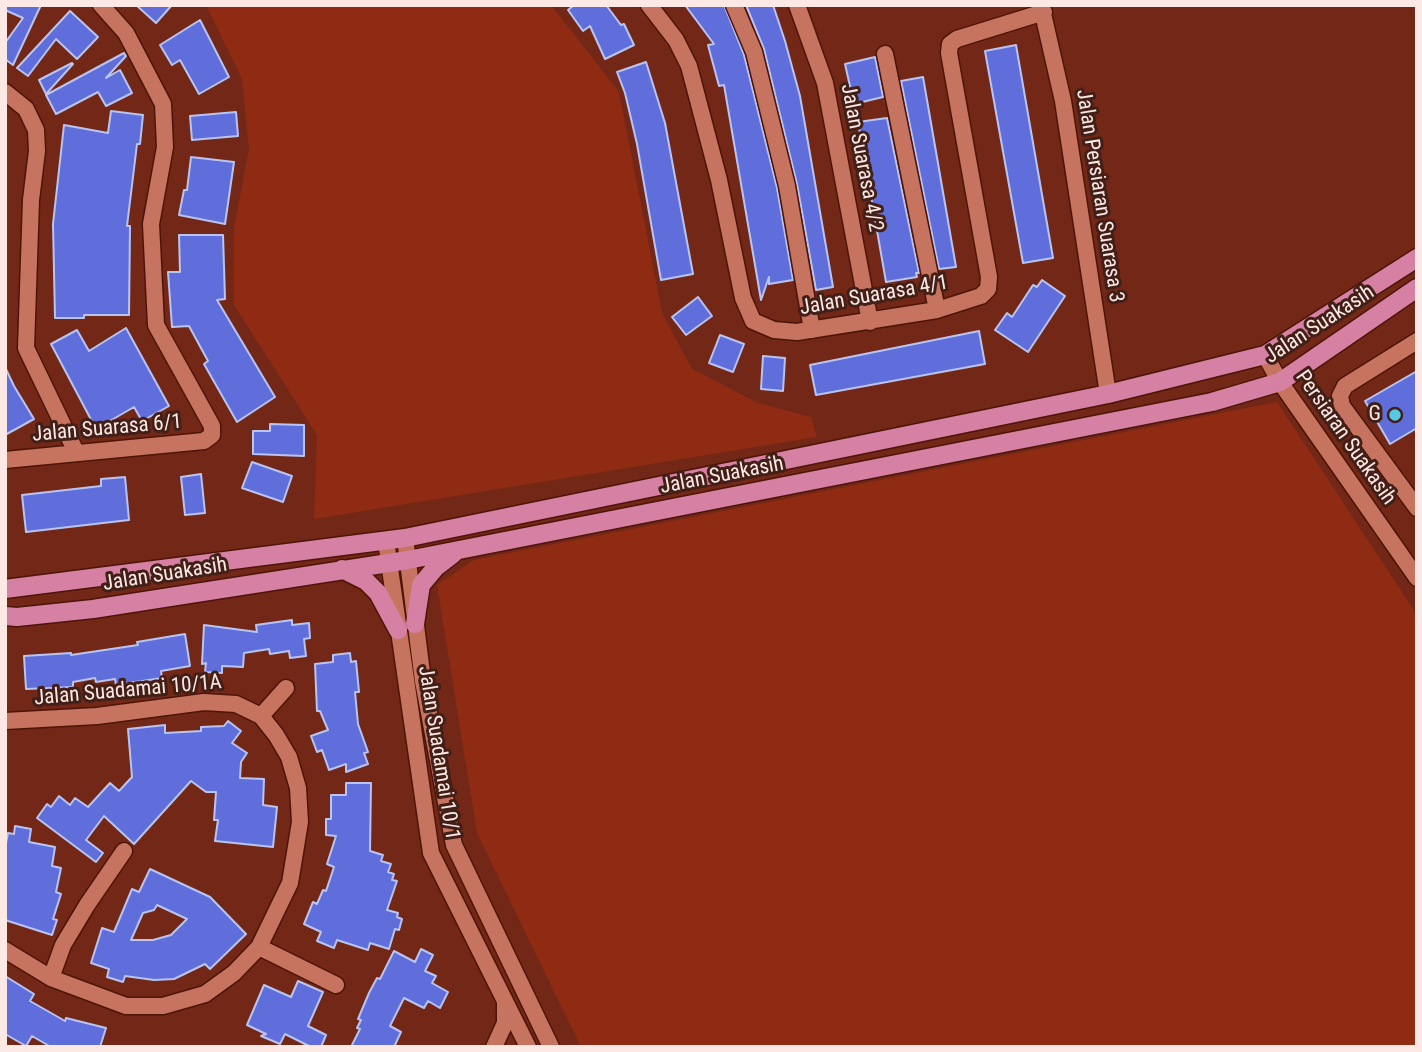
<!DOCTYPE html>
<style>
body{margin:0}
#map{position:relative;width:1422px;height:1052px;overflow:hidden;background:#732817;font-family:"Roboto Condensed",sans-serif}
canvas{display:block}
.frame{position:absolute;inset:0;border:7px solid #fce9e5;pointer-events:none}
</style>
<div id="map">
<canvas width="1422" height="1052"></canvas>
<div class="frame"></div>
</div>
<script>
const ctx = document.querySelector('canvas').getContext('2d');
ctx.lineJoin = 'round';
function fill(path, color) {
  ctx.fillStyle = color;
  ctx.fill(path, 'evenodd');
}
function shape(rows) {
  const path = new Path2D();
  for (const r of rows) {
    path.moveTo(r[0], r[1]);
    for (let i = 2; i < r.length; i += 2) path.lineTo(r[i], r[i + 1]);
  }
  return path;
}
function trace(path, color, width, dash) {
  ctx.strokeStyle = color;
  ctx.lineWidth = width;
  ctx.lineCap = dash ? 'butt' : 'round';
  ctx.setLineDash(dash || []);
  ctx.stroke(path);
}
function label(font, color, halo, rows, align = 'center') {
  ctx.font = font + ' "Roboto Condensed",sans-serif';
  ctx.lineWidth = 6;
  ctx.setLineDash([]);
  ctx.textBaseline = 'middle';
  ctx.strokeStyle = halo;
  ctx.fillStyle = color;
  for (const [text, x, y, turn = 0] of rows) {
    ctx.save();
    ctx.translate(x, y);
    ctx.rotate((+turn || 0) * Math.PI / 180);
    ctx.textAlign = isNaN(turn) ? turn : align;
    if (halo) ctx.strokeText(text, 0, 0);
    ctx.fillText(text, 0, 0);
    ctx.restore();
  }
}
fill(shape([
 [206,5,551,5,619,92,662,313,692,369,758,403,811,417,817,437,314,519,317,435,234,305,234,228,249,149,242,79],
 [1277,402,1417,615,1417,1047,581,1047,477,833,437,585,474,560]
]), '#8f2b13');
const building = shape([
 [5,5,41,5,13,65,5,59,5,43,23,18,5,10,5,5],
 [136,5,172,5,156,23,136,5],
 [574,5,606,5,621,25,624,24,634,45,605,59,590,26,583,31,568,10,574,5],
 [685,5,724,5,744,55,777,188,793,280,769,284,769,277,761,300,724,85,719,86,708,45,714,44,685,5],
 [746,5,773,5,785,41,800,96,833,287,816,290,797,184,764,49,746,5],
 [70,11,98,37,77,59,56,39,28,76,17,68,70,11],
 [200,20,229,77,199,94,180,60,172,65,160,45,200,20],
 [1016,45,1053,258,1023,263,985,51,1016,45],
 [124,53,126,56,106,78,120,70,132,93,106,106,98,92,56,114,46,95,124,53],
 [875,57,883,97,854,104,845,64,875,57],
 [646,62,665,123,693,274,661,280,637,144,625,93,617,72,646,62],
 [72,63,73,64,46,94,39,80,72,63],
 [923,77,956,267,939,269,901,81,923,77],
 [111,111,143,115,140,144,137,144,127,226,130,226,129,315,84,315,84,318,55,318,53,224,64,125,108,133,111,111],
 [236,112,238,136,192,140,190,116,236,112],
 [887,118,919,273,916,273,917,277,886,282,858,122,887,118],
 [191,157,234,162,225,224,179,215,184,190,187,190,191,157],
 [179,235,223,235,225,299,217,300,275,397,237,422,204,364,208,361,189,326,172,327,168,272,180,272,179,235],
 [1042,280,1065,296,1028,352,995,330,1007,313,1012,317,1033,285,1037,287,1042,280],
 [698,297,712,316,686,335,672,317,698,297],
 [126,328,169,406,142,421,134,407,96,429,51,344,77,330,89,351,126,328],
 [979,331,985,364,816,395,810,365,979,331],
 [720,335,744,344,733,372,709,363,720,335],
 [763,356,785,358,783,391,761,389,763,356],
 [5,367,14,386,34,419,5,435,5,367],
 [1417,371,1417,428,1390,444,1365,401,1417,371],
 [270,424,304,425,304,456,253,454,253,431,270,431,270,424],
 [252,462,292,476,283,502,242,488,252,462],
 [201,474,205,513,185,515,181,477,201,474],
 [125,477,129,520,26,532,22,495,101,486,101,479,125,477],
 [292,620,292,625,309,623,310,638,304,639,306,656,290,658,289,651,270,654,269,649,244,653,243,667,222,666,222,673,205,672,206,663,202,664,204,625,257,632,256,625,292,620],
 [185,634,190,666,161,671,162,678,116,685,115,679,96,682,95,678,73,682,73,687,26,689,24,656,71,653,71,655,138,645,137,642,185,634],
 [350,653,351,662,356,661,359,692,355,692,358,724,368,752,364,753,368,764,346,772,346,764,329,770,322,750,317,752,311,736,328,730,320,711,317,711,315,664,333,662,333,655,350,653],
 [228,721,241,731,232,743,247,753,241,762,240,778,264,779,263,805,277,807,273,847,215,841,218,820,214,820,216,792,206,792,191,781,134,844,104,816,86,840,103,853,96,862,37,818,47,804,51,807,59,796,70,805,75,798,88,807,110,783,119,791,132,777,128,729,165,725,165,733,201,731,201,727,224,726,228,721],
 [346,783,371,783,370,851,383,855,381,861,391,864,388,872,394,874,392,880,397,881,387,910,398,913,397,917,402,919,399,930,395,929,389,949,370,943,368,950,337,940,334,948,317,941,321,932,304,924,313,902,317,904,323,890,326,891,334,867,327,864,336,836,326,835,326,819,331,819,331,795,346,795,346,783],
 [15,826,31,829,29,842,55,847,52,866,61,868,56,892,61,894,53,919,57,920,52,935,5,920,5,848,8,833,14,834,15,826],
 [150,869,210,897,246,934,210,969,205,964,174,979,154,980,125,976,123,982,107,977,109,969,91,963,102,928,114,932,132,889,139,892,150,869],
 [157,905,187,919,171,935,153,940,131,940,143,913,154,910,157,905],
 [421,949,433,955,425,971,436,976,432,983,448,992,440,1008,428,1001,424,1008,404,998,390,1026,401,1032,394,1047,351,1047,360,1029,357,1028,361,1020,358,1019,369,993,377,978,380,979,394,951,415,962,421,949],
 [5,976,34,994,30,1001,65,1021,66,1018,106,1028,100,1047,51,1047,32,1036,26,1046,5,1034,5,976],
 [298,981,323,992,308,1026,326,1035,321,1047,311,1047,285,1034,280,1044,261,1036,266,1034,247,1025,264,985,291,997,298,981]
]);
fill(building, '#5f6eda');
trace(building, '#b9c4f2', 2);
const minor = shape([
 [649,5,676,40,689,66,719,180,743,298,753,321,774,330,797,332,937,310,981,296,988,289,989,277,949,53,950,44,957,39,1044,12],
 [734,5,754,52,787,186,812,330],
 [797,5,825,83,870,322],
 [1041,5,1063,101,1108,394],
 [885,54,937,310],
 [5,92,26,109,36,130,37,151,31,200,26,348,76,452],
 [1417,341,1345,386,1340,396,1342,406,1417,508],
 [1265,355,1280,382,1417,578],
 [5,460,204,441,212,435,212,426,156,325,151,224,165,147,163,104,126,33,101,5],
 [405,538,423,681,454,845,551,1047],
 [386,541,431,853,528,1047],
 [261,716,286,688],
 [5,721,97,716,204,702,236,704,261,716,276,735,289,757,298,788,300,822,290,883,259,947,234,973,205,994,163,1006,126,1006,51,978,5,950],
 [259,947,336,985],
 [51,978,63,945,87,905,124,851],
 [494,1047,505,1023,505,1003]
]);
const major = shape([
 [342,569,366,581,378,593,398,630],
 [5,589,405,538,1108,394,1265,355,1417,258],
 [5,616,17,617,93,609,408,560,1212,402,1280,382,1417,288],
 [415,624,421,585,436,567,453,554]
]);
trace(minor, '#4d1508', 19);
trace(major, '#4d1508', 21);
trace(minor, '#c67360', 16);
trace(major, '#d681a3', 18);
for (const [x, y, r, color] of [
 [1395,415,7,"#57c9e2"]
]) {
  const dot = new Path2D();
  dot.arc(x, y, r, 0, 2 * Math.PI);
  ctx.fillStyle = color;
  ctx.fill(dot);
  trace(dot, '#422018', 2.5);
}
label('21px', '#fce9e5', '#422018', [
 ["Jalan Suarasa 4/2",861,158,79],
 ["Jalan Persiaran Suarasa 3",1099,196,81],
 ["Jalan Suarasa 4/1",874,296,-10],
 ["Jalan Suakasih",1320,325,-33],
 ["Jalan Suarasa 6/1",107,429,-5],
 ["Persiaran Suakasih",1345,438,55],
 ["Jalan Suakasih",722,476,-11],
 ["Jalan Suakasih",165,575,-9],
 ["Jalan Suadamai 10/1A",128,691,-5],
 ["Jalan Suadamai 10/1",438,753,81]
]);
label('21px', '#fce9e5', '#422018', [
 ["G",1381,415]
], 'right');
</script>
